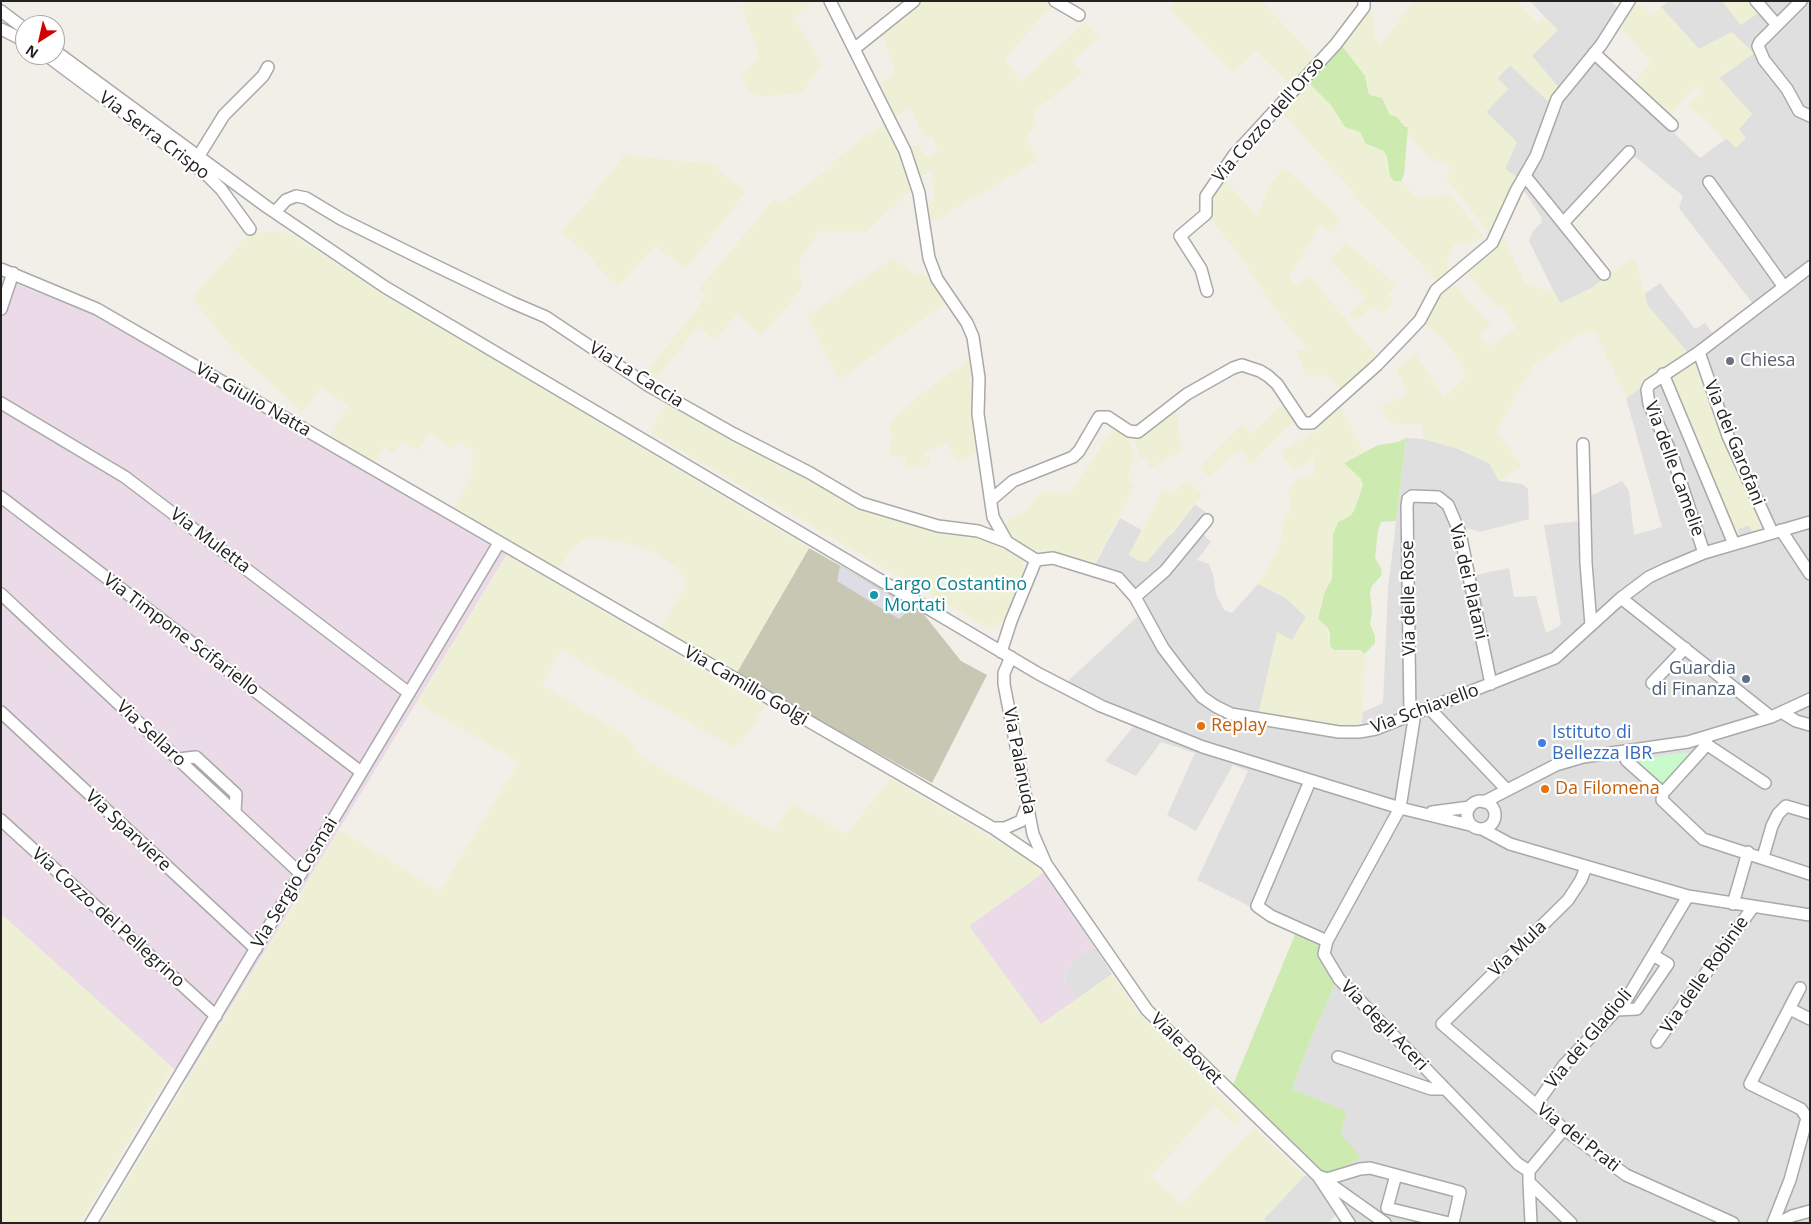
<!DOCTYPE html>
<style>
body{margin:0}
#map{position:relative;width:1811px;height:1224px;overflow:hidden;background:#f2efe9;font-family:"Open Sans",sans-serif}
canvas{display:block}
.frame{position:absolute;inset:0;border:2px solid #222;pointer-events:none}
.north{position:absolute;left:15px;top:15px;width:50px;height:50px;box-sizing:border-box;background:#fff;border:1px solid #a7a7a7;border-radius:50%;rotate:215deg;font-size:14px;font-weight:700;line-height:20px;text-align:center;color:#222}
.north::after{content:'';display:block;margin:auto;width:18px;height:22px;background:#d40000;clip-path:polygon(50% 0,100% 100%,50% 72%,0 100%)}
</style>
<div id="map">
<canvas width="1811" height="1224"></canvas>
<div class="frame"></div>
<div class="north">N</div>
</div>
<script>
const ctx = document.querySelector('canvas').getContext('2d');
ctx.lineJoin = 'round';
function fill(path, color) {
  ctx.fillStyle = color;
  ctx.fill(path, 'evenodd');
}
function shape(rows) {
  const path = new Path2D();
  for (const r of rows) {
    if (r.length === 3) {
      path.moveTo(r[0] + r[2], r[1]);
      path.arc(r[0], r[1], r[2], 0, 2 * Math.PI);
      continue;
    }
    path.moveTo(r[0], r[1]);
    for (let i = 2; i < r.length; i += 2) path.lineTo(r[i], r[i + 1]);
  }
  return path;
}
function trace(path, color, width, dash) {
  ctx.strokeStyle = color;
  ctx.lineWidth = width;
  ctx.lineCap = dash ? 'butt' : 'round';
  ctx.setLineDash(dash || []);
  ctx.stroke(path);
}
function label(font, color, halo, rows, align = 'center') {
  ctx.font = font + ' "Open Sans",sans-serif';
  ctx.lineWidth = 4.5;
  ctx.setLineDash([]);
  ctx.textBaseline = 'middle';
  ctx.strokeStyle = halo;
  ctx.fillStyle = color;
  for (const [text, x, y, turn = 0] of rows) {
    ctx.save();
    ctx.translate(x, y);
    ctx.rotate((+turn || 0) * Math.PI / 180);
    ctx.textAlign = isNaN(turn) ? turn : align;
    if (halo) ctx.strokeText(text, 0, 0);
    ctx.fillText(text, 0, 0);
    ctx.restore();
  }
}
fill(shape([
 [1530,1,1610,1,1624,14,1601,52,1677,123,1673,132,1700,158,1739,129,1752,114,1719,78,1754,53,1699,49,1661,7,1669,1,1722,1,1741,25,1758,13,1748,1,1810,1,1810,1223,1340,1223,1336,1215,1329,1223,1267,1223,1263,1220,1304,1176,1325,1174,1341,1134,1345,1111,1292,1089,1312,1036,1335,984,1320,960,1319,949,1297,930,1197,880,1248,771,1233,765,1196,831,1167,815,1195,753,1161,742,1136,776,1105,761,1142,716,1076,687,1068,681,1138,616,1132,602,1117,584,1091,572,1120,518,1142,530,1129,555,1172,534,1195,504,1213,518,1202,533,1211,542,1197,560,1209,564,1213,575,1216,594,1224,610,1232,613,1258,584,1286,598,1306,617,1292,641,1277,632,1361,713,1383,703,1388,589,1406,438,1423,439,1456,448,1489,463,1499,481,1522,484,1528,489,1529,519,1480,532,1463,527,1475,575,1509,568,1514,597,1536,596,1546,633,1561,625,1544,525,1579,521,1579,509,1584,499,1622,481,1629,491,1634,535,1662,527,1626,398,1665,371,1737,529,1750,525,1753,534,1766,530,1700,374,1693,359,1648,306,1643,295,1660,283,1695,329,1705,323,1713,334,1753,304,1679,208,1683,196,1633,155,1571,222,1610,273,1592,288,1560,304,1529,241,1533,231,1541,223,1542,218,1523,189,1505,169,1516,142,1486,112,1508,89,1497,78,1510,65,1548,101,1559,88,1532,56,1557,30],
 [1094,946,1112,974,1077,999,1064,979,1073,960]
]), '#e0dfdf');
fill(shape([
 [1,278,100,317,507,554,186,1080,1,914],
 [1044,872,1094,946,1073,960,1064,979,1077,999,1041,1025,968,926]
]), '#ebdbe8');
fill(shape([
 [809,548,922,612,961,661,987,675,932,783,736,674]
]), '#c7c7b4');
fill(shape([
 [749,1,811,1,793,20,799,25,821,65,801,93,760,97,749,91,741,78,759,56,742,7],
 [916,1,1048,1,1051,3,1050,7,1005,59,1021,82,1085,22,1099,38,1072,61,1083,73,1034,111,1037,126,1027,134,1027,139,1037,157,1037,161,939,218,927,221,925,206,934,200,932,169,918,179,908,151,911,146,918,144,925,155,930,156,938,150,932,137,923,137,910,107,893,119,878,86,895,72,881,29],
 [1175,1,1262,1,1316,59,1291,86,1256,51,1234,72,1169,9],
 [1414,1,1517,1,1538,24,1545,17,1558,30,1532,56,1559,88,1548,101,1510,65,1497,78,1508,89,1486,112,1517,142,1505,169,1519,178,1492,237,1446,178,1451,166,1438,159,1435,164,1408,135,1402,121,1390,115,1385,103,1369,95,1367,82,1340,43,1368,6,1373,15,1374,36,1380,45],
 [1634,1,1637,1,1652,16,1661,7,1699,49,1732,32,1754,53,1719,78,1752,114,1739,129,1746,138,1736,148,1726,138,1723,140,1706,120,1687,107,1703,91,1697,85,1669,115,1634,82,1651,62,1618,25],
 [1722,1,1748,1,1758,13,1741,25],
 [1308,82,1331,105,1351,130,1360,132,1366,144,1371,148,1384,151,1387,157,1387,163,1416,197,1451,195,1485,238,1454,245,1446,266,1452,272,1439,283,1355,197,1356,195,1279,109],
 [886,123,907,165,912,189,866,232,819,231,801,259,799,268,802,289,761,336,737,314,715,340,698,327,651,384,642,378,707,295,699,289,774,199,781,204,829,168,835,160,859,141],
 [624,155,712,164,746,192,686,269,655,246,618,286,595,265,595,261,561,232,589,199,593,197,595,191],
 [1284,167,1342,219,1332,234,1320,225,1289,278,1297,286,1309,275,1378,358,1342,392,1327,375,1307,377,1296,351,1307,349,1273,307,1250,270,1208,215,1208,201,1222,177,1257,216,1271,182],
 [281,231,296,238,359,278,809,548,736,674,660,629,688,581,676,567,653,552,634,545,595,538,582,541,572,549,557,570,454,508,472,475,473,451,458,442,451,450,430,433,417,451,402,441,393,453,384,447,374,462,330,435,348,405,321,388,302,412,233,349,192,298,245,238,260,232],
 [1501,232,1525,283,1554,292,1560,303,1592,288,1610,273,1632,259,1635,260,1648,306,1690,355,1626,398,1594,330,1580,334,1533,365,1497,431,1522,467,1499,481,1489,463,1456,448,1423,439,1421,424,1395,424,1388,419,1380,407,1407,394,1397,368,1416,354,1444,398,1466,377,1461,363,1441,337,1422,323,1434,298,1451,282,1492,325,1480,334,1488,346,1516,329,1502,305,1497,308,1465,270],
 [1346,242,1396,285,1388,295,1394,301,1382,314,1374,306,1355,321,1349,314,1366,298,1329,260],
 [893,258,911,272,931,278,948,301,839,380,807,315],
 [971,358,978,451,962,462,953,456,948,443,925,452,924,457,930,457,929,464,913,468,906,467,905,457,890,456,889,442,893,439,889,424,897,415,922,393],
 [1693,359,1766,530,1753,534,1749,525,1738,529,1740,539,1736,541,1666,374],
 [1284,401,1296,420,1279,435,1250,466,1242,449,1238,453,1236,451,1209,477,1199,468,1241,425,1253,433],
 [666,402,829,491,848,504,946,534,983,537,1016,554,1023,561,1024,571,1020,592,1005,620,990,629,659,438,653,433,652,428],
 [1339,403,1364,451,1344,463,1361,479,1363,485,1354,511,1350,516,1338,522,1333,535,1332,579,1325,591,1319,619,1327,627,1329,639,1340,652,1360,650,1365,654,1362,724,1351,727,1325,727,1258,716,1277,632,1292,640,1306,617,1286,598,1258,584,1279,548,1285,517,1289,512,1290,496,1288,490,1297,479,1311,476,1315,469,1313,455,1310,460,1293,470,1281,452,1312,432,1316,435,1312,428],
 [1175,407,1182,450,1150,469,1147,458,1141,459,1134,442],
 [1115,426,1132,444,1133,458,1128,480,1133,483,1134,487,1095,564,1032,549,1010,538,1004,530,1009,518,1026,511,1041,492,1070,493],
 [1187,480,1203,495,1147,562,1139,561,1129,555,1163,489,1173,494],
 [507,554,765,707,741,744,732,747,561,650,542,685,630,738,639,756,774,831,792,803,847,834,890,778,1020,854,1044,872,969,926,1041,1024,1112,974,1137,1011,1242,1118,1237,1126,1214,1106,1151,1176,1182,1204,1254,1127,1304,1176,1264,1219,1267,1223,101,1223,339,830,440,891,519,762,417,703],
 [1,914,172,1067,80,1223,1,1223]
]), '#eef0d5');
fill(shape([
 [1340,43,1365,76,1369,95,1382,98,1390,115,1397,117,1405,127,1408,127,1404,175,1401,181,1394,181,1390,176,1387,157,1384,151,1366,144,1360,132,1345,127,1331,105,1308,82],
 [1406,438,1396,521,1381,522,1378,531,1375,558,1382,570,1381,576,1372,586,1370,592,1372,611,1370,624,1375,636,1375,643,1365,654,1360,650,1334,650,1330,646,1330,633,1327,627,1318,619,1325,591,1332,579,1333,535,1338,522,1350,516,1354,511,1363,485,1361,479,1344,463,1378,445,1398,442],
 [1297,930,1315,942,1319,949,1320,960,1335,984,1312,1036,1292,1089,1346,1111,1341,1134,1361,1158,1352,1161,1351,1169,1325,1174,1232,1087]
]), '#cdebb0');
fill(shape([
 [1696,752,1662,786,1631,760,1675,754]
]), '#c8facc');
fill(shape([
 [840,566,912,608,899,619,837,581]
]), '#dddde8');
const minor = shape([
 [830,1,905,151,919,193,929,258,937,279,967,323,973,337,979,378,978,414,993,517,1007,542,1036,560,1011,621,1001,652],
 [1055,1,1079,15],
 [1756,1,1777,25],
 [1801,1,1760,42,1758,46,1764,60,1787,89,1799,111,1810,116],
 [1,11,25,29],
 [1,29,25,41],
 [854,49,914,1],
 [55,51,267,207,385,287,1039,674,1101,706,1203,747,1400,808,1470,825],
 [1594,53,1672,125],
 [46,55,207,175,221,189,250,229],
 [198,157,224,115,263,76,268,67],
 [1525,176,1604,274],
 [1709,182,1784,287],
 [275,212,286,200,296,196,306,198,341,219,428,262,511,302,546,317,649,386,734,434,810,473,861,503,938,526,978,531,1007,542],
 [1563,223,1629,152],
 [1,269,97,309,993,828,1046,864],
 [1207,291,1201,269,1180,236,1206,214,1206,196,1234,155,1336,44,1364,7,1364,1],
 [1,309,13,273],
 [1699,352,1728,436,1772,532],
 [1663,374,1734,544],
 [1,403,125,477,409,693],
 [1583,444,1586,563,1591,625],
 [1,497,361,772],
 [991,500,1013,481,1073,457,1079,451,1099,417,1108,417,1129,431,1138,432,1187,394,1233,368,1242,365,1260,371,1268,376,1277,384,1303,423,1312,423,1377,365,1405,336,1420,320,1436,290,1492,243,1516,191,1536,156,1557,99,1601,45,1629,1],
 [1781,530,1810,574],
 [1704,553,1672,455,1649,404,1647,390,1649,385,1699,352,1810,267],
 [1036,560,1053,558,1118,578,1135,597,1163,648,1182,673,1202,697,1215,706,1231,714,1339,732,1359,732,1376,729,1555,658,1621,598,1649,577,1666,569,1704,553,1810,522],
 [1,594,301,874],
 [1135,597,1165,571,1207,520],
 [1621,598,1771,717],
 [1011,657,1004,673,1004,684,1033,834,1046,864,1147,1010,1318,1176,1349,1223],
 [1652,683,1685,648],
 [1429,708,1507,790],
 [1,712,256,949],
 [1415,713,1400,808,1327,941,1324,954,1339,979,1518,1164,1529,1171,1564,1129],
 [1783,713,1796,721,1810,725],
 [1410,715,1407,506,1408,499,1412,496,1438,497,1448,505,1460,533,1491,684],
 [1706,744,1765,783],
 [1622,752,1627,761,1663,793],
 [178,759,196,757,236,794,235,812],
 [1310,781,1257,906,1271,916,1327,941],
 [1663,793,1662,800,1703,839,1810,874],
 [1663,793,1702,750,1706,744,1707,737],
 [1481,815,14],
 [1484,802,1556,765,1583,757,1688,742,1771,717,1810,699],
 [1432,812,1470,807],
 [1,820,216,1016],
 [993,828,1005,828,1021,821,1028,803],
 [1482,829,1510,844,1688,896,1810,915],
 [1763,857,1772,826,1778,814,1786,806,1810,813],
 [1586,867,1581,880,1568,900,1442,1024,1564,1129,1626,1175,1733,1223],
 [1733,904,1748,852],
 [1790,1009,1810,1019],
 [1617,1010,1637,1009,1668,964,1653,955],
 [1657,1042,1753,907],
 [1338,1057,1431,1089,1445,1089],
 [1536,1105,1564,1065,1626,1000,1688,896],
 [1529,1171,1529,1182,1571,1223],
 [1396,1175,1387,1208,1449,1223],
 [1318,1176,1327,1179,1360,1169,1370,1168,1460,1192,1453,1223],
 [1323,1179,1385,1223],
 [1529,1182,1531,1223],
 [91,1223,499,543],
 [1773,1223,1790,1180,1807,1118,1801,1109,1750,1084,1800,988],
 [1779,1223,1792,1216,1810,1211]
]);
trace(minor, '#a9a9a9', 14);
trace(minor, '#fff', 11);
for (const [x, y, r, color] of [
 [1730,361,5,"#6b7280"],
 [874,595,5,"#0f9aa8"],
 [1746,679,5,"#5c6f8a"],
 [1201,726,5,"#e8710a"],
 [1542,743,5,"#3f7fe0"],
 [1545,789,5,"#e8710a"]
]) {
  const dot = new Path2D();
  dot.arc(x, y, r, 0, 2 * Math.PI);
  ctx.fillStyle = color;
  ctx.fill(dot);
  trace(dot, '#fff', 2);
}
label('18px', '#222', '#fff', [
 ["Via Cozzo dell'Orso",1269,120,-49],
 ["Via Serra Crispo",154,136,37],
 ["Via La Caccia",636,375,32],
 ["Via Giulio Natta",253,400,30],
 ["Via dei Garofani",1734,443,68],
 ["Via delle Camelie",1674,469,70],
 ["Via Muletta",210,541,37],
 ["Via dei Platani",1468,582,77],
 ["Via delle Rose",1409,598,-91],
 ["Via Timpone Scifariello",181,635,37],
 ["Via Camillo Golgi",746,686,30],
 ["Via Schiavello",1425,709,-20],
 ["Via Sellaro",151,734,43],
 ["Via Palanuda",1019,761,79],
 ["Via Sparviere",128,831,43],
 ["Via Sergio Cosmai",295,883,-59],
 ["Via Cozzo del Pellegrino",108,918,42],
 ["Via Mula",1518,949,-44],
 ["Via delle Robinie",1705,975,-55],
 ["Via degli Aceri",1384,1026,46],
 ["Via dei Gladioli",1589,1039,-50],
 ["Viale Bovet",1186,1049,45],
 ["Via dei Prati",1578,1138,38]
]);
label('18px', '#5b616d', '#fff', [
 ["Chiesa",1740,361]
], 'left');
label('18px', '#0d838f', '#fff', [
 ["Largo Costantino",884,585],
 ["Mortati",884,606]
], 'left');
label('18px', '#4e5e75', '#fff', [
 ["Guardia",1736,669],
 ["di Finanza",1736,690]
], 'right');
label('18px', '#c56008', '#fff', [
 ["Replay",1211,726],
 ["Da Filomena",1555,789]
], 'left');
label('18px', '#366cbe', '#fff', [
 ["Istituto di",1552,733],
 ["Bellezza IBR",1552,754]
], 'left');
</script>
